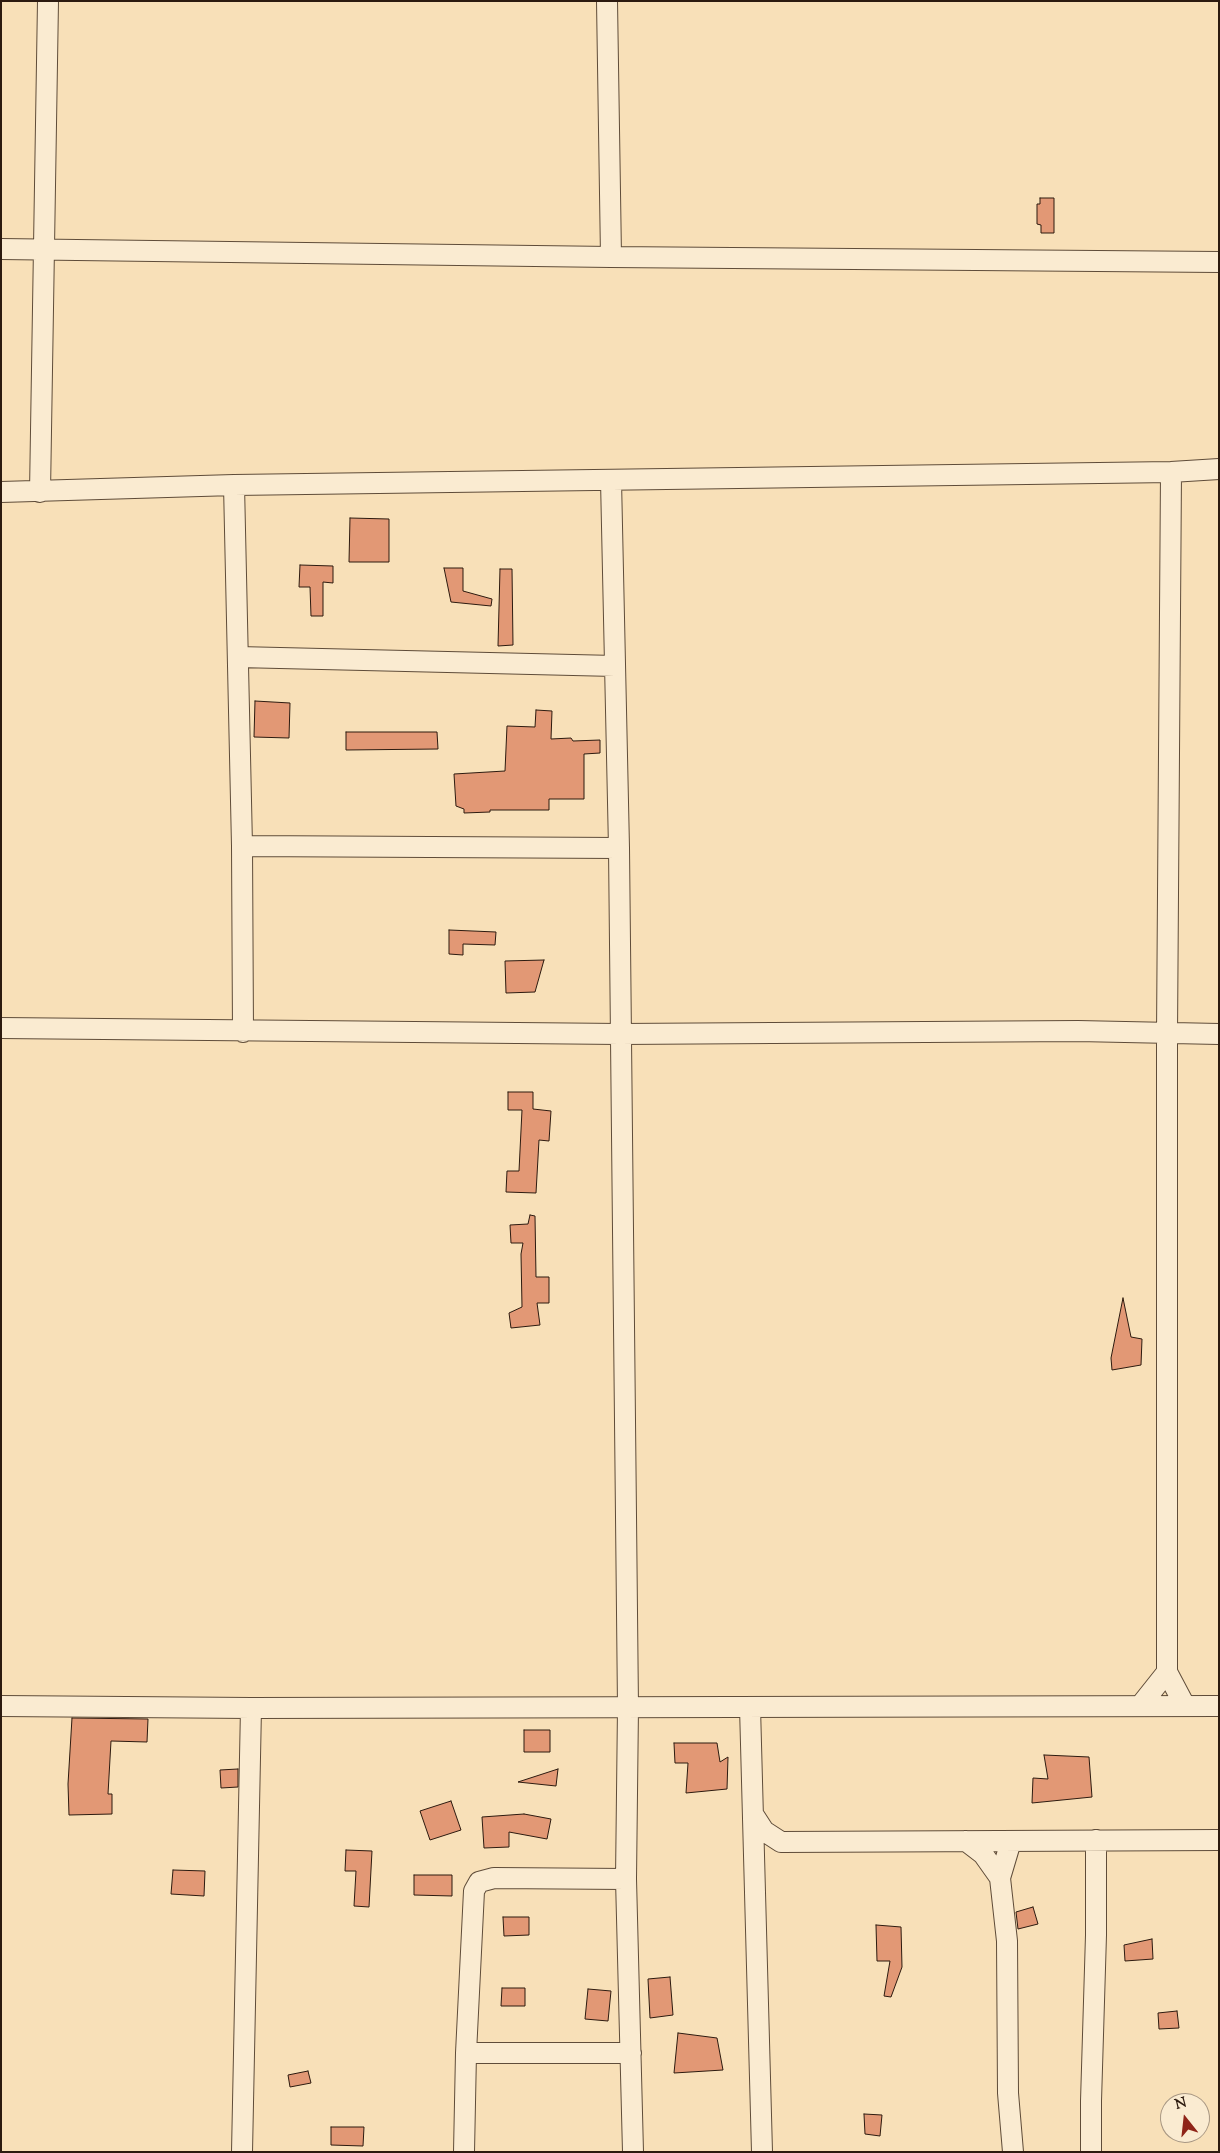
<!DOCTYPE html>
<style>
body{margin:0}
#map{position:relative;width:1220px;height:2153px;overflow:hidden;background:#f8e0b8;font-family:"Sorts Mill Goudy",serif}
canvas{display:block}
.frame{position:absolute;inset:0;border:2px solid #2c1a0f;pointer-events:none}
.north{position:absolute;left:1160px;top:2093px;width:50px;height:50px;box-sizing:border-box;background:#faebd1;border:1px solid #a89783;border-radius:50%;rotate:344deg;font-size:14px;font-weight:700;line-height:20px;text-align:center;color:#2c1a0f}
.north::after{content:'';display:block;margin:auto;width:18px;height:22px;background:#8f2418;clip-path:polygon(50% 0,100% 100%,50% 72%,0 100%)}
</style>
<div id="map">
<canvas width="1220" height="2153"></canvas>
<div class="frame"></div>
<div class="north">N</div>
</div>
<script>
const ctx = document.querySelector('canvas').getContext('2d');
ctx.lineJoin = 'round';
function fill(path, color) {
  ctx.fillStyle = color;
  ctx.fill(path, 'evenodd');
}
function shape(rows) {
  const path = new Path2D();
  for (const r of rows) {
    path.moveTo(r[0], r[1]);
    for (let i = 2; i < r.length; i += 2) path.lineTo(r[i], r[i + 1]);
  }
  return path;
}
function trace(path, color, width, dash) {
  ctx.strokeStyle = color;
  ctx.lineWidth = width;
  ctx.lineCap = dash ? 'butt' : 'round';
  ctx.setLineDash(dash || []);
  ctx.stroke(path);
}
const building = shape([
 [1040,198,1054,198,1054,233,1041,233,1041,225,1037,224,1037,204,1040,204,1040,198],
 [350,518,389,519,389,562,349,562,350,518],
 [300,565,333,566,333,583,323,582,323,616,311,616,310,587,299,587,300,565],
 [444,568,463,568,463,591,492,599,491,606,451,602,444,568],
 [500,569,512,569,513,645,498,646,500,569],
 [255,701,290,703,289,738,254,737,255,701],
 [536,710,552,711,551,739,571,738,573,741,600,740,600,753,584,754,584,799,549,799,549,810,490,810,490,812,464,813,464,809,456,806,454,774,505,771,507,726,535,727,536,710],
 [346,732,437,732,438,749,346,750,346,732],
 [449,930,496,932,495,945,463,944,463,955,449,954,449,930],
 [544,960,535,992,506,993,505,961,544,960],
 [508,1092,533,1092,533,1109,551,1111,549,1141,539,1140,536,1193,506,1192,507,1171,519,1171,522,1110,508,1110,508,1092],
 [530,1215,535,1216,536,1277,549,1277,549,1303,537,1303,540,1325,511,1328,509,1313,522,1307,521,1254,523,1243,511,1243,510,1225,528,1224,530,1215],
 [1123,1298,1131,1337,1142,1339,1141,1365,1112,1370,1111,1358,1123,1298],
 [72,1718,148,1719,147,1742,111,1741,108,1794,112,1794,112,1814,69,1815,68,1784,72,1718],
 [524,1730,550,1730,550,1752,524,1752,524,1730],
 [674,1743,717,1743,720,1762,728,1757,727,1789,686,1793,688,1763,675,1763,674,1743],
 [1044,1755,1089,1757,1092,1797,1032,1803,1033,1778,1048,1779,1044,1755],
 [238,1769,238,1787,221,1788,220,1770,238,1769],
 [558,1769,556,1786,518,1782,558,1769],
 [451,1801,461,1830,430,1840,420,1811,451,1801],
 [524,1814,551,1819,547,1839,509,1832,509,1847,484,1848,482,1817,524,1814],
 [346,1850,372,1851,369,1907,354,1906,356,1871,345,1871,346,1850],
 [173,1870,205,1871,204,1896,171,1894,173,1870],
 [414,1875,452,1875,452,1896,414,1895,414,1875],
 [1033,1907,1038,1924,1018,1929,1016,1912,1033,1907],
 [503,1917,529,1917,529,1935,504,1936,503,1917],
 [876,1925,901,1927,902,1967,891,1997,884,1996,890,1961,877,1961,876,1925],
 [1152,1939,1153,1959,1125,1961,1124,1945,1152,1939],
 [670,1977,673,2015,650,2018,648,1979,670,1977],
 [502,1988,525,1988,525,2006,501,2006,502,1988],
 [588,1989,611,1991,608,2021,585,2019,588,1989],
 [1177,2011,1179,2028,1159,2029,1158,2013,1177,2011],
 [678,2033,717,2038,723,2070,674,2073,678,2033],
 [308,2071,311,2083,290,2087,288,2075,308,2071],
 [864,2114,882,2115,880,2136,865,2134,864,2114],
 [331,2127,364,2127,363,2146,331,2145,331,2127]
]);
fill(building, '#e29875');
trace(building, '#2c1a0f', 1);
const street = shape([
 [607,1,611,257],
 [1,249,611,257,1219,262],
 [1171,472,1167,1034,1167,1672,1185,1706],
 [611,480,619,848,628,1707,626,1879,633,2152],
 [234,485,242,846,243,1032],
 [1,492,234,485,1171,472,1219,469],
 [40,492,48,1],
 [238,657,615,666],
 [242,846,619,848],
 [1,1028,620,1034,1078,1031,1219,1034],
 [1,1706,251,1708,1219,1706],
 [1140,1706,1167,1672],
 [750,1707,762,2152],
 [753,1814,764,1831,781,1842,1219,1840],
 [966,1841,983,1854,1000,1878],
 [1011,1841,1000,1878,1007,1941,1008,2093,1013,2152],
 [466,2053,631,2053],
 [242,2152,251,1708],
 [464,2152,466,2053,474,1891,479,1882,494,1878,626,1879],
 [1091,2152,1091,2101,1096,1935,1096,1840]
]);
trace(street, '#5f4c39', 22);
trace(street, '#faebd1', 20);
</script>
